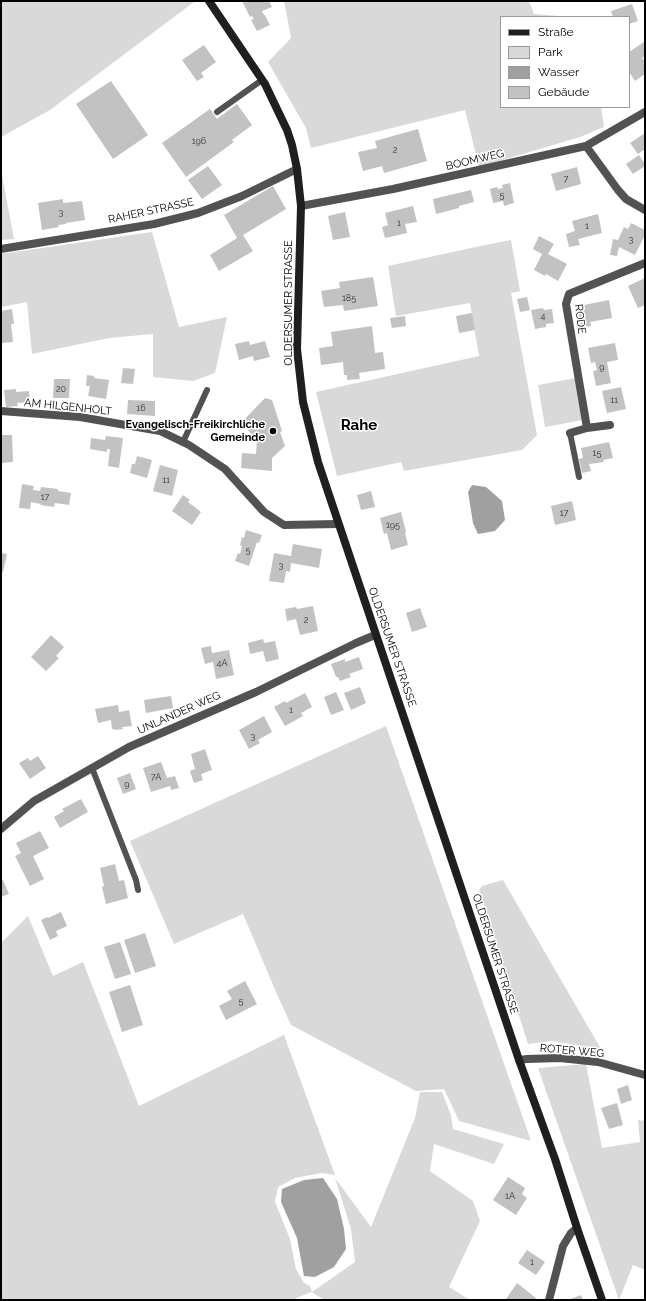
<!DOCTYPE html>
<meta charset="utf-8">
<style>
body{margin:0}
#map{position:relative;width:646px;height:1301px;overflow:hidden;background:#fff;font-family:Raleway,sans-serif}
canvas{display:block}
.frame{position:absolute;inset:0;border:2px solid #000;pointer-events:none}
.legend{position:absolute;left:500px;top:16px;width:130px;height:92px;box-sizing:border-box;background:#fff;border:1px solid #999;margin:0;padding:5px 7px;list-style:none;font-size:12px;color:#000}
.legend li{display:flex;align-items:center;gap:8px;height:20px}
.legend b{width:20px;border:1px solid #999}
</style>
<div id="map">
<canvas width="646" height="1301"></canvas>
<div class="frame"></div>
<ul class="legend">
<li><b style="height:5px;background:#1f1f1f"></b>Straße</li>
<li><b style="height:11px;background:#d9d9d9"></b>Park</li>
<li><b style="height:11px;background:#a0a0a0"></b>Wasser</li>
<li><b style="height:11px;background:#c2c2c2"></b>Gebäude</li>
</ul>
</div>
<script>
const ctx = document.querySelector('canvas').getContext('2d');
ctx.lineJoin = 'round';
function fill(path, color) {
  ctx.fillStyle = color;
  ctx.fill(path, 'evenodd');
}
function shape(rows) {
  const path = new Path2D();
  for (const r of rows) {
    path.moveTo(r[0], r[1]);
    for (let i = 2; i < r.length; i += 2) path.lineTo(r[i], r[i + 1]);
  }
  return path;
}
function trace(path, color, width, dash) {
  ctx.strokeStyle = color;
  ctx.lineWidth = width;
  ctx.lineCap = dash ? 'butt' : 'round';
  ctx.setLineDash(dash || []);
  ctx.stroke(path);
}
function label(font, color, halo, rows, align = 'center') {
  ctx.font = font + ' Raleway,sans-serif';
  ctx.lineWidth = 3;
  ctx.setLineDash([]);
  ctx.textBaseline = 'middle';
  ctx.strokeStyle = halo;
  ctx.fillStyle = color;
  for (const [text, x, y, turn = 0] of rows) {
    ctx.save();
    ctx.translate(x, y);
    ctx.rotate((+turn || 0) * Math.PI / 180);
    ctx.textAlign = isNaN(turn) ? turn : align;
    if (halo) ctx.strokeText(text, 0, 0);
    ctx.fillText(text, 0, 0);
    ctx.restore();
  }
}
fill(shape([
 [1,1,194,1,194,2,50,110,1,137],
 [284,1,529,1,534,14,573,17,501,17,501,107,601,107,604,127,580,137,479,167,465,110,311,148,306,128,268,62,291,38],
 [1,170,14,239,1,240],
 [152,232,179,327,227,317,215,373,193,381,153,377,153,334,109,338,32,354,27,302,1,307,1,254],
 [511,240,520,291,511,293,537,435,522,450,404,471,401,462,337,476,316,392,479,356,470,303,396,316,388,266,485,245],
 [576,378,583,420,545,427,538,385],
 [386,726,531,1141,459,1121,444,1089,416,1091,291,1025,276,992,243,914,174,944,130,841],
 [503,880,601,1049,552,1041,528,1044,479,890,482,886],
 [28,916,53,976,83,962,139,1106,284,1035,335,1175,322,1173,295,1178,278,1187,275,1202,290,1239,296,1269,304,1283,310,1286,312,1292,355,1262,351,1229,335,1178,371,1227,415,1118,420,1092,442,1092,451,1115,453,1129,504,1144,494,1164,434,1144,430,1171,473,1201,480,1221,449,1287,470,1300,325,1300,311,1292,292,1300,1,1300,1,943],
 [586,1064,602,1148,640,1142,638,1120,645,1121,645,1270,633,1265,619,1300,538,1068]
]), '#d9d9d9');
fill(shape([
 [472,485,486,487,502,501,505,520,495,531,478,534,473,523,468,492],
 [323,1178,337,1199,344,1229,346,1249,334,1267,315,1277,304,1276,297,1238,281,1202,282,1189,304,1180]
]), '#a0a0a0');
fill(shape([
 [242,1,269,1,272,7,262,11,264,15,265,15,270,25,257,31,251,20,254,19,252,16,250,17],
 [632,4,638,21,629,24,629,17,613,17,611,11],
 [644,42,645,44,645,56,642,58,645,61,645,74,635,81,629,72,629,52],
 [204,45,216,62,201,73,204,77,197,81,182,60],
 [111,81,148,135,113,159,76,104],
 [237,104,252,125,232,140,234,142,186,177,162,143,210,109,217,119],
 [418,129,427,161,384,173,382,166,363,171,358,152,377,148,375,141],
 [645,133,645,149,638,154,630,143],
 [639,155,645,164,645,166,633,174,626,164],
 [208,166,222,185,202,199,188,180],
 [577,167,581,184,556,191,551,174],
 [510,183,514,203,504,206,503,201,493,203,490,189,497,187,498,189,503,188,502,185],
 [273,186,286,209,243,235,253,251,219,271,210,255,237,238,224,215],
 [471,190,474,202,459,206,459,208,436,214,433,199],
 [63,199,63,203,82,201,85,220,66,223,66,224,58,225,59,227,42,230,38,203],
 [413,206,417,222,405,224,407,233,385,238,382,227,388,225,385,213],
 [345,212,350,237,333,240,328,216],
 [598,214,602,233,578,239,580,245,569,247,566,234,575,231,572,221],
 [631,223,645,230,645,235,635,255,619,247,617,256,610,255,613,239,618,240,624,227,628,229],
 [539,236,554,244,548,254,567,264,558,281,546,274,545,276,534,270,542,254,533,249],
 [373,277,378,306,344,311,343,305,324,307,321,291,340,288,339,282],
 [645,278,645,305,638,308,628,286],
 [527,297,530,310,520,312,517,299],
 [609,300,612,318,590,322,591,326,581,327,578,312,585,310,584,305],
 [543,308,544,310,552,309,554,323,546,324,546,327,535,329,531,310],
 [12,309,14,324,11,324,13,342,1,343,1,311],
 [472,313,475,330,459,333,456,316],
 [405,316,406,326,392,328,390,318],
 [372,326,375,353,383,352,385,369,359,373,360,379,347,380,347,375,344,375,343,362,321,365,319,348,333,346,331,332],
 [249,341,250,345,265,341,270,357,254,361,253,356,239,360,235,344],
 [615,343,618,360,607,362,611,383,596,386,593,371,597,370,595,362,591,363,588,348],
 [123,368,135,369,133,384,121,383],
 [87,375,94,376,94,378,109,380,106,399,88,396,90,386,86,386],
 [54,379,70,379,69,398,53,398],
 [621,387,626,409,607,413,602,391],
 [16,389,16,392,29,391,30,402,17,403,18,406,6,407,4,390],
 [265,398,272,400,282,431,280,432,285,446,272,458,272,471,241,468,242,453,256,454,257,440,241,423],
 [128,400,155,401,155,416,127,414],
 [1,435,12,435,13,462,1,463],
 [106,436,123,438,119,468,108,466,110,449,107,449,107,452,90,449,91,438,105,440],
 [609,442,613,458,603,460,604,462,589,464,591,471,582,473,579,459,583,458,581,448],
 [137,456,152,460,147,478,130,473,132,464,135,464],
 [160,465,178,470,172,496,153,491],
 [22,484,34,486,33,490,40,491,41,487,58,489,58,491,71,493,69,505,55,503,54,507,40,505,41,504,31,502,30,509,19,508],
 [371,491,375,507,361,510,357,495],
 [183,495,190,500,188,502,201,512,192,525,172,511],
 [572,501,576,520,555,525,551,506],
 [401,512,406,532,405,533,408,545,391,550,387,533,384,534,380,518],
 [246,530,262,535,259,543,257,542,249,566,235,561,238,553,240,554,242,546,240,545,242,537,244,538],
 [293,544,322,549,319,568,291,563,290,572,286,571,284,583,269,581,274,553,291,556],
 [1,553,7,554,3,572,1,571],
 [313,606,318,631,300,635,296,619,287,621,285,609,296,607,297,609],
 [420,608,427,627,412,632,406,613],
 [51,635,64,647,56,656,59,658,46,671,31,657],
 [263,639,264,643,275,641,279,659,266,662,263,651,250,654,248,643],
 [211,646,212,653,229,650,234,675,216,679,213,662,205,664,201,648],
 [359,657,363,669,349,674,351,677,340,681,338,677,336,677,331,664,345,659,345,662],
 [360,687,366,703,351,710,344,693],
 [336,692,344,710,331,715,324,697],
 [305,693,312,707,301,713,303,716,285,726,274,707,285,701,286,703],
 [171,696,173,708,146,713,144,700],
 [118,705,119,712,129,710,132,726,122,727,123,729,115,730,114,729,112,729,111,720,98,723,95,709],
 [264,716,272,732,258,740,260,743,249,749,239,730],
 [205,749,212,770,201,774,203,780,194,783,190,771,195,769,191,754],
 [38,756,46,768,30,779,19,763,28,758,30,761],
 [161,762,167,778,175,776,179,788,171,790,170,786,151,792,143,768],
 [130,773,136,789,123,794,117,778],
 [81,799,88,812,60,828,54,817,64,811,62,809],
 [40,831,49,848,33,856,44,879,30,886,15,856,21,853,16,843],
 [115,864,119,881,124,880,128,898,106,904,102,887,104,886,100,868],
 [3,880,9,894,1,897,1,881],
 [61,912,67,926,56,931,58,936,50,940,41,920,47,917,48,918],
 [145,933,156,966,135,973,124,940],
 [120,942,131,974,115,979,104,947],
 [245,981,257,1004,226,1020,219,1006,232,999,227,991],
 [130,985,143,1025,122,1032,109,992],
 [628,1085,632,1100,621,1104,617,1089],
 [617,1103,623,1125,609,1129,601,1108],
 [508,1177,525,1188,522,1194,527,1198,516,1215,493,1200],
 [527,1250,545,1262,536,1275,518,1263],
 [517,1283,536,1298,534,1300,508,1300,506,1299],
 [581,1295,583,1300,568,1300]
]), '#c2c2c2');
trace(shape([
 [217,112,262,80],
 [570,433,579,477],
 [183,442,207,390],
 [92,768,136,880,138,890]
]), '#525252', 6);
trace(shape([
 [586,146,618,190,626,199,645,210],
 [301,206,393,189,586,146,645,112],
 [1,249,154,224,198,213,242,196,297,169],
 [1,411,80,417,160,431,189,445,225,469,264,512,284,525,338,524],
 [587,428,610,425],
 [570,433,587,428,566,304,569,294,645,263],
 [1,829,34,801,129,747,256,692,356,643,375,635],
 [519,1060,527,1059,560,1058,598,1062,645,1075],
 [549,1300,563,1246,571,1233,577,1228]
]), '#525252', 8);
trace(shape([
 [209,1,265,84,287,130,292,145,297,169,301,206,297,349,303,402,318,462,519,1060,555,1159,577,1228,602,1300]
]), '#1f1f1f', 8);
for (const [x, y, r, color] of [
 [273,431,4,"#000"]
]) {
  const dot = new Path2D();
  dot.arc(x, y, r, 0, 2 * Math.PI);
  ctx.fillStyle = color;
  ctx.fill(dot);
  trace(dot, '#fff', 1.5);
}
label('9px', '#303030', null, [
 ["196",199,141],
 ["2",395,150],
 ["7",566,179],
 ["5",502,195],
 ["3",61,212],
 ["1",399,223],
 ["1",587,226],
 ["3",631,239],
 ["185",349,298],
 ["4",543,316],
 ["9",602,367],
 ["20",61,389],
 ["11",614,400],
 ["16",141,408],
 ["15",597,453],
 ["11",166,480],
 ["17",45,497],
 ["17",564,513],
 ["195",393,525],
 ["5",248,550],
 ["3",281,565],
 ["2",306,620],
 ["4A",222,663],
 ["1",291,710],
 ["3",253,736],
 ["7A",156,777],
 ["9",127,784],
 ["5",241,1001],
 ["1A",510,1196],
 ["1",532,1262]
]);
label('11px', '#000', '#fff', [
 ["BOOMWEG",475,160,-13],
 ["RAHER STRASSE",151,211,-12],
 ["OLDERSUMER STRASSE",289,303,-90],
 ["RODE",580,319,83],
 ["AM HILGENHOLT",68,407,6],
 ["OLDERSUMER STRASSE",392,647,71],
 ["UNLANDER WEG",179,713,-24],
 ["OLDERSUMER STRASSE",495,954,72],
 ["ROTER WEG",572,1051,5]
]);
label('bold 11px', '#000', '#fff', [
 ["Evangelisch-Freikirchliche",265,425],
 ["Gemeinde",265,438]
], 'right');
label('bold 15px', '#000', '#fff', [
 ["Rahe",359,425]
]);
</script>
